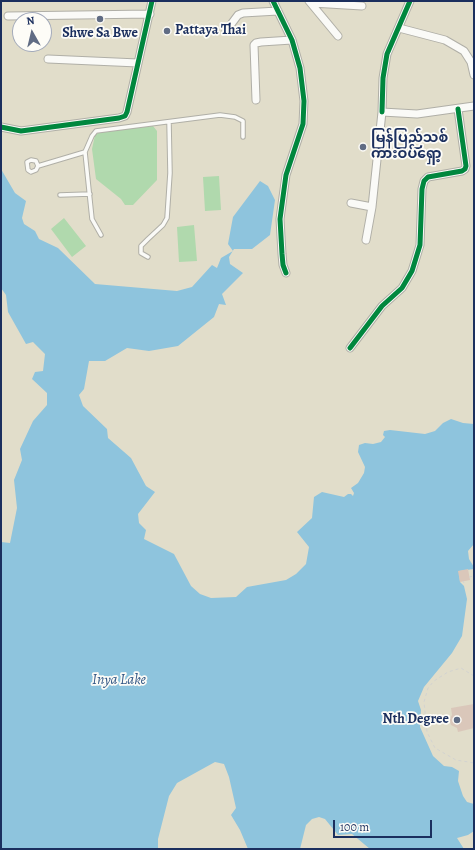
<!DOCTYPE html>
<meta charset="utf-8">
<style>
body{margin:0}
#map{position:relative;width:475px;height:850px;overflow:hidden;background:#e1ddca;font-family:Alegreya,serif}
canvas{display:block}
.frame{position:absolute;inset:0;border:2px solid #1b2f5e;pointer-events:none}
.north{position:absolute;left:12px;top:12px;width:40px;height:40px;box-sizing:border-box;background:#fdfcf7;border:1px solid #a3aaba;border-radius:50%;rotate:352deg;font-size:11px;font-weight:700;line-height:16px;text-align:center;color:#1b2f5e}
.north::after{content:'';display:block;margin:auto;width:14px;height:18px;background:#606c84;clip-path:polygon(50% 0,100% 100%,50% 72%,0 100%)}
.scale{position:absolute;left:333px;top:820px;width:99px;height:18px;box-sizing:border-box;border:2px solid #1b2f5e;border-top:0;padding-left:5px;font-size:12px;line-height:14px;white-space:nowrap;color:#1b2f5e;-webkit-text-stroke:3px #fdfcf7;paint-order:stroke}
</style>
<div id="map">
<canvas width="475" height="850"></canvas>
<div class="frame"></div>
<div class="north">N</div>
<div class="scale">100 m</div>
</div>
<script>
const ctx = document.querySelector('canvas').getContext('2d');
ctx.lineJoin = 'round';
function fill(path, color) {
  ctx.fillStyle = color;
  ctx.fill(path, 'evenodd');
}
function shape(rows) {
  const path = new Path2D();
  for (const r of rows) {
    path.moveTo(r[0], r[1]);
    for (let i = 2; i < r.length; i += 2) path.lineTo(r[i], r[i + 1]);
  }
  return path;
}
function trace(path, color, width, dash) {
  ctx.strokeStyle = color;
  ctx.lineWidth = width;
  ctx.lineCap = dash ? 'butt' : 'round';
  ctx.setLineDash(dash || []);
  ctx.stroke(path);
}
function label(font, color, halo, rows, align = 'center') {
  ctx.font = font + ' Alegreya,"Noto Sans Myanmar",serif';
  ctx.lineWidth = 3.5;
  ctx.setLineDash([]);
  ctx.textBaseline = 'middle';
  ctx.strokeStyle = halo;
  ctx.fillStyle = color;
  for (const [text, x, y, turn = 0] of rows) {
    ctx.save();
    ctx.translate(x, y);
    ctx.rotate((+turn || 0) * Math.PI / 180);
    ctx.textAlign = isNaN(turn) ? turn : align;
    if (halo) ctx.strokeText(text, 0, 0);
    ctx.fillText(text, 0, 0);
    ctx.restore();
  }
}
fill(shape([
 [153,126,157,131,157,180,133,205,125,205,121,199,96,179,92,149,95,135,100,132],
 [219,176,221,210,205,211,203,177],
 [64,218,86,246,72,257,51,229],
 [194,225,197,261,179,262,177,227]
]), '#b0d9ad');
fill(shape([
 [1,169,15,193,26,201,22,218,24,224,35,231,39,239,58,248,95,284,177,291,192,287,212,265,217,268,221,258,233,251,228,244,233,217,260,181,268,186,275,200,270,235,252,249,234,249,229,257,230,264,243,273,222,294,226,305,219,304,214,317,178,346,149,351,127,348,105,361,89,361,84,389,79,395,83,406,107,429,108,438,131,458,146,486,155,492,138,514,139,523,146,530,144,539,174,554,191,586,200,594,211,598,236,597,247,587,286,580,296,574,306,564,309,547,297,532,312,518,314,497,322,492,344,497,348,494,351,494,353,496,354,493,351,488,358,483,364,473,365,467,358,452,359,445,365,443,373,444,381,442,385,437,383,435,384,431,390,430,425,434,435,431,443,423,451,419,463,423,474,424,474,544,468,551,469,559,474,567,474,569,459,571,460,582,464,586,467,599,462,636,452,653,424,687,418,701,421,710,420,727,433,756,444,766,452,767,459,771,458,781,463,796,467,802,474,804,474,831,468,835,457,838,464,849,370,849,352,834,338,835,325,819,319,817,312,819,306,825,300,849,248,849,240,830,231,815,236,808,229,777,224,764,215,762,177,783,169,796,158,839,158,849,1,849,1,542,10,543,17,508,14,480,22,460,20,449,33,421,47,405,47,393,32,379,35,372,43,371,45,354,33,342,26,344,8,312,6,295,1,288]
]), '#8ec4dd');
fill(shape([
 [468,569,470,580,460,582,458,571],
 [474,704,474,728,458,732,457,728,451,725,450,722,450,718,452,715,451,708]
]), '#dac7ba');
const lane = shape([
 [38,166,36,161,31,160,27,162,28,170,31,172,36,170,38,166,85,152],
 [60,195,90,194],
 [101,235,92,219,85,152,92,136,96,131,220,115,235,117,243,121,243,137],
 [148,257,141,253,141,246,148,239,163,225,167,218,170,173,169,122]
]);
const street = shape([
 [273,1,292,40,300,68,304,101,303,124,286,175,280,219,282,254,283,265,286,273],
 [309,1,338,36],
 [312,3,362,6],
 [8,16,150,14],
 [399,28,445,40,464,51,471,62,474,75],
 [226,31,238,15,243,13,278,11],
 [48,59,138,63],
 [256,100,254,45,256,43,261,42,292,40],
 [382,112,383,78,387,54,410,1],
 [1,127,21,131,119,118,125,116,127,112,152,1],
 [351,203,372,207],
 [366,240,372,207,382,112,417,114,474,106],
 [350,348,382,306,402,288,412,271,420,245,422,189,424,181,428,177,462,171,465,169,466,166,458,109]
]);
trace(lane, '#b0afa7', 5.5);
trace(street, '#b0afa7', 9);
trace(shape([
 [469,577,474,576],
 [463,581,464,583],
 [474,676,461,668,448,672,434,681,428,688,424,702,427,732,435,748,456,760,474,763]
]), '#d2d2d0', 1, [3, 3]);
trace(lane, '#fafaf7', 3.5);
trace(street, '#fafaf7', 7);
trace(shape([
 [273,1,292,40,300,68,304,101,303,124,286,175,280,219,282,254,283,265,286,273],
 [382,112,383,78,387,54,410,1],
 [1,127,21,131,119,118,125,116,127,112,152,1],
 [350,348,382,306,402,288,412,271,420,245,422,189,424,181,428,177,462,171,465,169,466,166,458,109]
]), '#00873e', 5);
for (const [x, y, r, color] of [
 [100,19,4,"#606c84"],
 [167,31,4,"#606c84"],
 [363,147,4,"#606c84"],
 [457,720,4,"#606c84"]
]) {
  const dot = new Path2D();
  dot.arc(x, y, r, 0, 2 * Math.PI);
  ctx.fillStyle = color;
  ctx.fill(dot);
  trace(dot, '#fdfcf7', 1.5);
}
label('bold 14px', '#1b2f5e', '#fdfcf7', [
 ["Pattaya Thai",175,31],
 ["Shwe Sa Bwe",100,34,"center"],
 ["မြန်ပြည်သစ်",371,139],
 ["ကားဝပ်ရှော့",371,155],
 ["Nth Degree",449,720,"right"]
], 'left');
label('italic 15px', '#335886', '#fdfcf7', [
 ["Inya Lake",119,680]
]);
</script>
